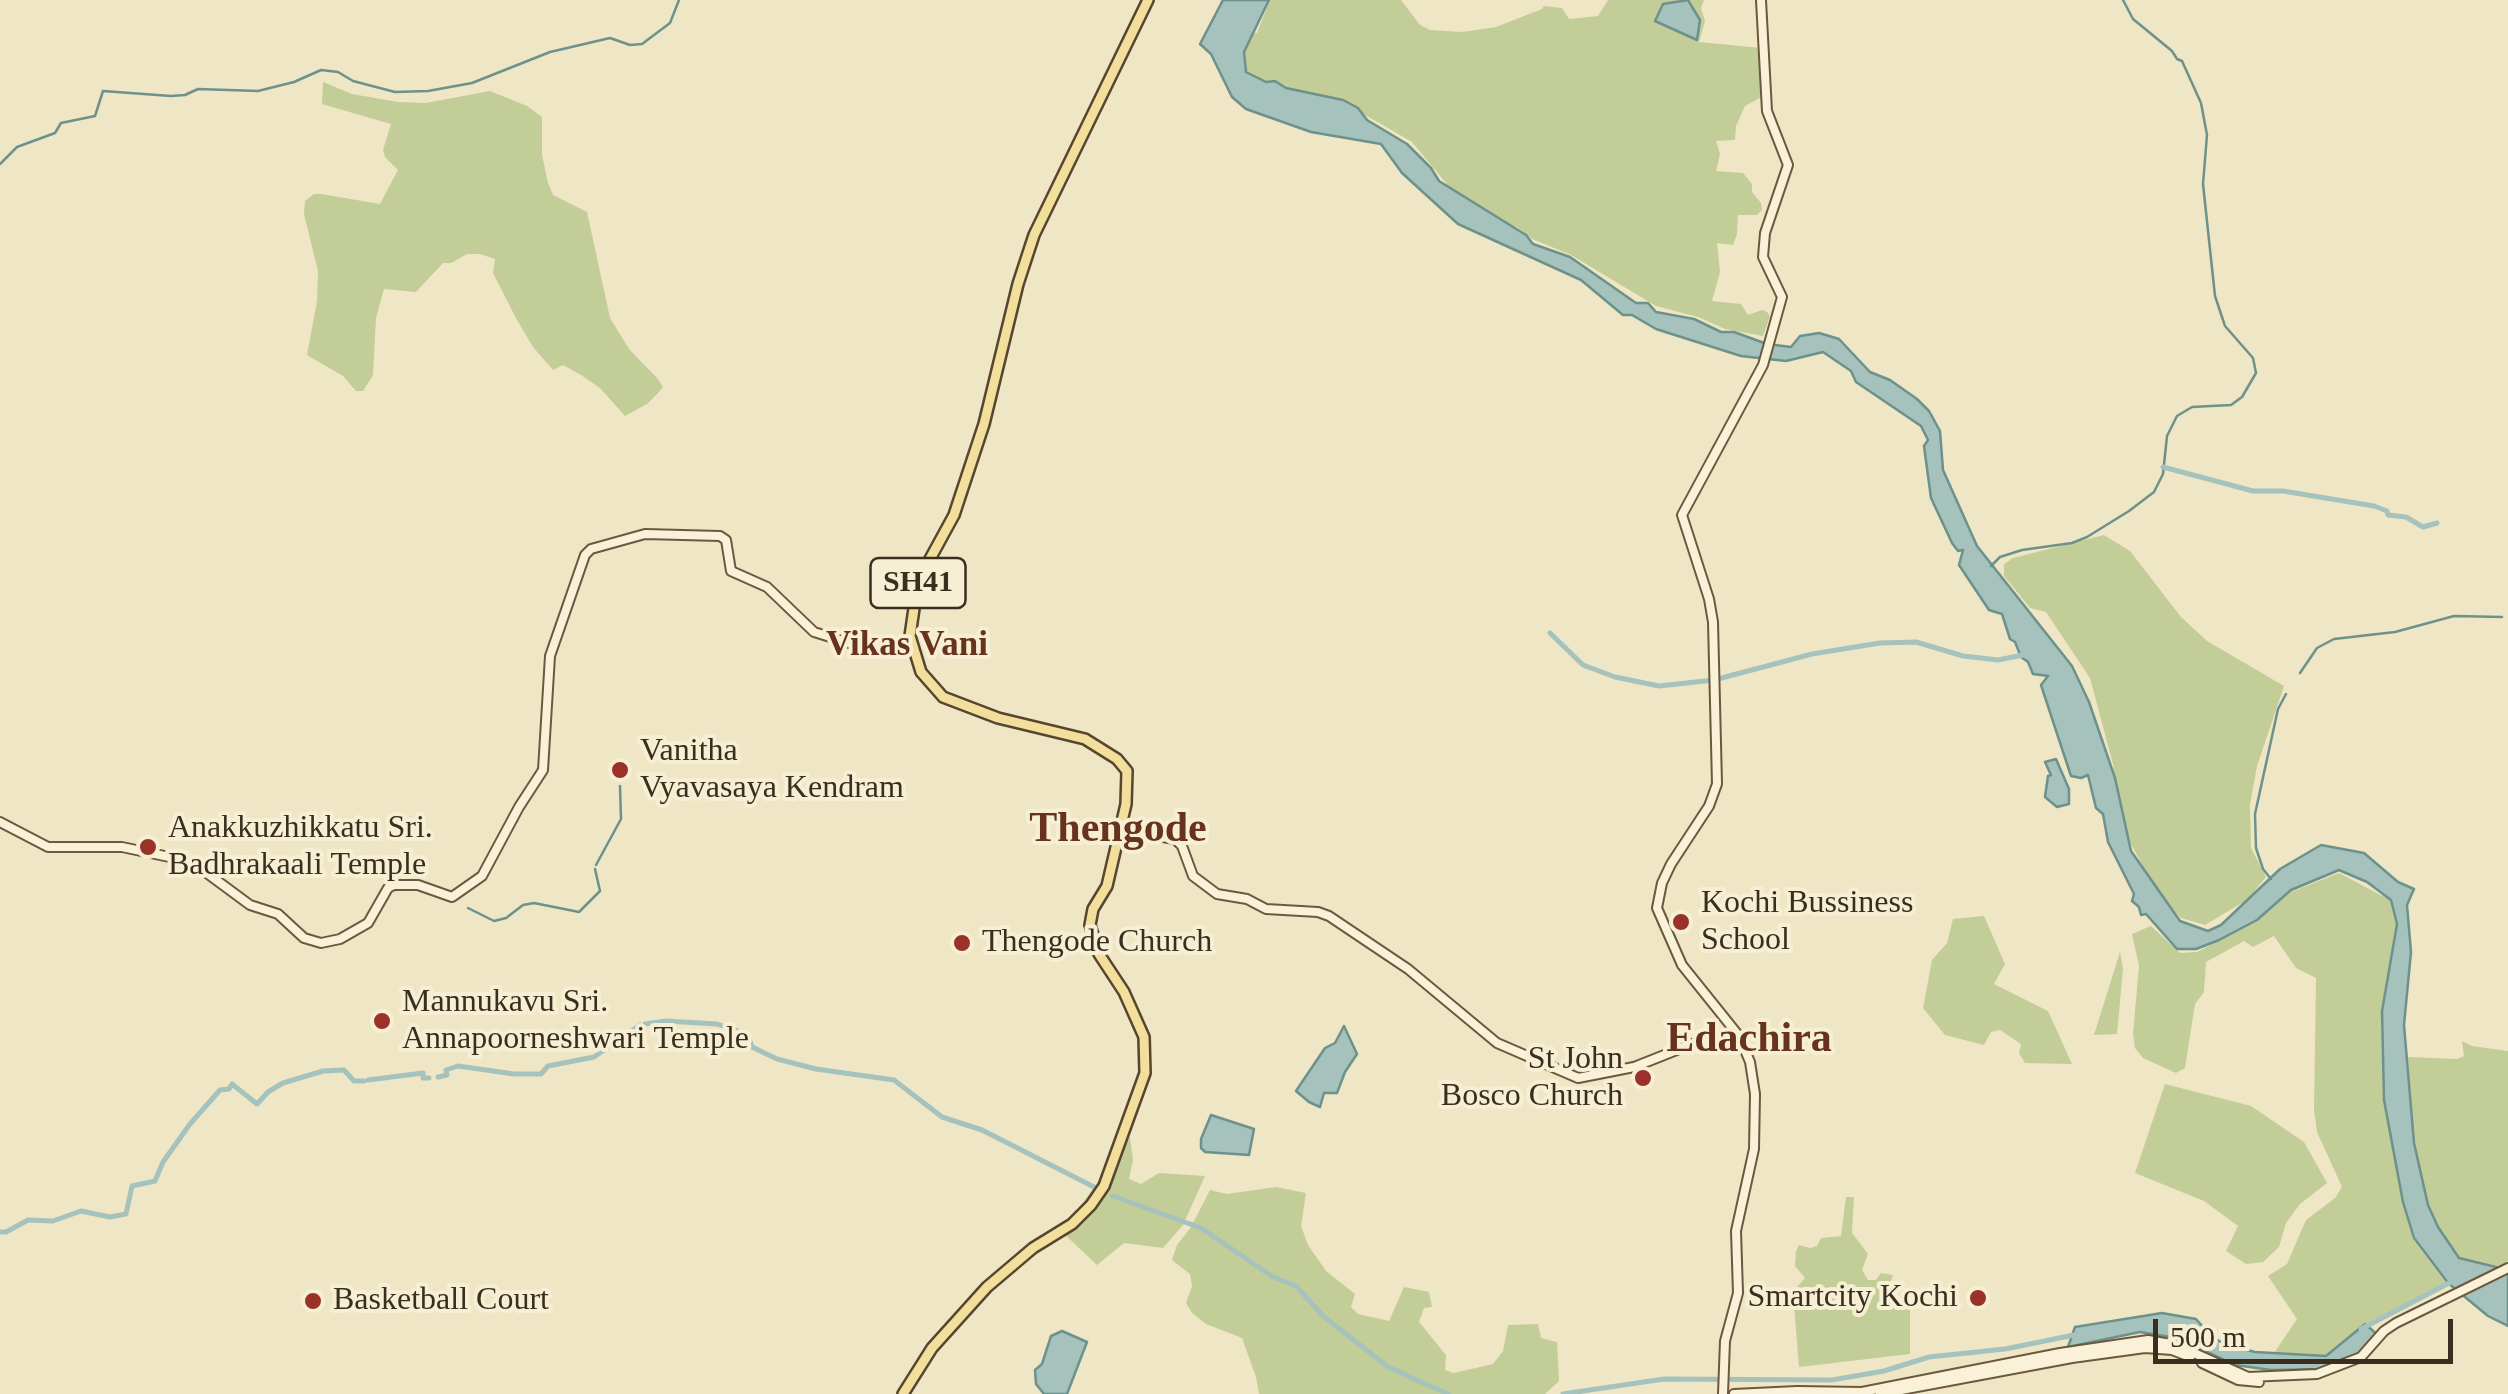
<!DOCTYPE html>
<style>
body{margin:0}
#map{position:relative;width:2508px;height:1394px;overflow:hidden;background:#efe6c5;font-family:Georgia,serif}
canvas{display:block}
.scale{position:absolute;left:2153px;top:1319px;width:300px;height:45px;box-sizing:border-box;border:5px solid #3a2e1f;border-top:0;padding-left:12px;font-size:30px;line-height:35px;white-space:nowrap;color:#3a2e1f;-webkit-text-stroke:8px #f6efd4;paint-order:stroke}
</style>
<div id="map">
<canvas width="2508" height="1394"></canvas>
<div class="scale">500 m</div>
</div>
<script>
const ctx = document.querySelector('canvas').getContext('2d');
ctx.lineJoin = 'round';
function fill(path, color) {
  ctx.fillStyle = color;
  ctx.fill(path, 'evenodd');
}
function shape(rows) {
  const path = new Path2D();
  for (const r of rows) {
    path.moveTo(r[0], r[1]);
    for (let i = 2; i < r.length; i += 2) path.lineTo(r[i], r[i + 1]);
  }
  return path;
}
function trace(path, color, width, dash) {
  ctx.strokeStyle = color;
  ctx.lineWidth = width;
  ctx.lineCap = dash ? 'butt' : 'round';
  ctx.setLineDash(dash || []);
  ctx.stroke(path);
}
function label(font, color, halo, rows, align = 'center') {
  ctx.font = font + ' Georgia,serif';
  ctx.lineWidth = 8;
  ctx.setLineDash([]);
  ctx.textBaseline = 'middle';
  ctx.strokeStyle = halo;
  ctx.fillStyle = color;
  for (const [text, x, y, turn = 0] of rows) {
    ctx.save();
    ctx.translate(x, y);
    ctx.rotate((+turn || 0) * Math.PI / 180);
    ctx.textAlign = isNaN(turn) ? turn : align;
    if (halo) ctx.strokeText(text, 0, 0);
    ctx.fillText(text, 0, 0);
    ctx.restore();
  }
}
fill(shape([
 [1270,0,1401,0,1420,25,1430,30,1462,32,1496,27,1542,9,1544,6,1562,8,1569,19,1598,16,1608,0,1704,0,1701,8,1705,21,1699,42,1761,48,1765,95,1745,106,1736,126,1735,140,1716,141,1720,154,1716,171,1743,173,1752,184,1752,192,1761,203,1762,210,1757,215,1738,215,1737,234,1733,245,1717,243,1720,272,1712,301,1741,304,1748,315,1762,310,1767,312,1770,316,1763,336,1725,329,1698,317,1656,306,1571,255,1532,239,1518,228,1468,204,1451,189,1412,142,1367,116,1251,76,1245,72,1241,59,1249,33,1257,33],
 [323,82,352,94,398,102,426,103,490,91,527,106,542,117,542,155,548,183,553,195,587,212,610,318,629,349,657,378,663,387,658,393,647,404,625,416,600,388,581,375,563,365,553,370,533,347,517,320,493,273,495,259,480,254,467,254,451,263,443,263,416,292,384,289,376,318,373,375,363,391,356,391,343,376,307,355,317,301,318,271,304,214,305,201,314,194,321,194,380,204,398,170,385,157,383,150,391,124,322,104],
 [2104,535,2130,551,2181,617,2207,641,2284,686,2257,766,2250,805,2251,848,2266,877,2247,900,2205,925,2181,918,2158,896,2129,840,2110,776,2114,768,2090,678,2046,612,2030,608,2004,576,2004,564,2013,558],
 [2339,873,2390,900,2396,924,2381,1010,2383,1101,2413,1239,2446,1283,2365,1324,2326,1356,2274,1353,2297,1319,2268,1276,2287,1264,2306,1220,2335,1198,2342,1187,2317,1132,2314,1110,2316,978,2296,968,2274,936,2253,947,2244,941,2206,962,2204,992,2195,1004,2185,1068,2176,1073,2143,1058,2135,1048,2133,1034,2139,966,2132,934,2151,926,2180,953,2197,952,2257,921,2291,892],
 [1984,916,2005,964,1994,984,2048,1011,2072,1064,2025,1063,2019,1053,2021,1044,2000,1030,1991,1032,1984,1045,1945,1035,1923,1008,1932,960,1947,943,1953,919],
 [2120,952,2123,969,2117,1034,2094,1035],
 [2462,1041,2472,1046,2508,1051,2508,1261,2495,1268,2459,1259,2438,1227,2428,1205,2414,1142,2408,1057,2457,1059,2464,1056],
 [2165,1084,2251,1106,2304,1142,2327,1183,2300,1204,2286,1223,2279,1247,2263,1262,2246,1264,2226,1251,2238,1226,2204,1201,2135,1173],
 [1130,1137,1133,1160,1129,1179,1141,1184,1159,1173,1205,1176,1183,1225,1163,1248,1124,1243,1097,1265,1062,1232],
 [1276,1187,1306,1193,1301,1226,1308,1245,1326,1271,1355,1294,1351,1307,1358,1314,1389,1321,1404,1287,1429,1292,1432,1307,1424,1308,1419,1322,1446,1355,1445,1370,1454,1373,1493,1364,1503,1351,1508,1325,1538,1324,1541,1338,1557,1342,1559,1381,1545,1394,1259,1394,1256,1377,1242,1338,1206,1324,1192,1313,1186,1303,1192,1286,1190,1274,1172,1260,1177,1245,1191,1227,1210,1190,1227,1194],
 [1846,1197,1854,1197,1852,1233,1868,1254,1862,1270,1868,1280,1876,1280,1881,1273,1893,1275,1887,1293,1893,1305,1910,1308,1910,1354,1799,1367,1793,1291,1805,1278,1795,1266,1796,1251,1799,1245,1810,1248,1817,1246,1821,1238,1841,1236]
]), '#c3cd98');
const water = shape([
 [1223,0,1269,0,1244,52,1246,72,1266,82,1275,81,1286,88,1343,100,1358,108,1367,120,1407,144,1431,168,1439,181,1526,235,1533,244,1570,257,1636,303,1648,303,1656,312,1694,319,1721,332,1734,332,1767,344,1791,347,1800,336,1819,333,1839,339,1870,372,1890,380,1917,399,1929,411,1940,431,1943,470,1977,546,2072,666,2089,702,2115,778,2131,851,2180,921,2208,931,2221,925,2280,869,2321,845,2364,853,2398,882,2414,889,2407,905,2411,952,2404,1025,2414,1143,2428,1205,2438,1227,2459,1258,2508,1270,2508,1326,2488,1316,2448,1283,2414,1238,2403,1202,2384,1100,2382,1011,2397,924,2391,900,2367,882,2339,870,2291,890,2257,920,2219,940,2196,949,2177,949,2146,914,2141,915,2139,907,2132,901,2134,894,2108,842,2103,814,2096,808,2088,775,2081,778,2071,776,2041,685,2048,676,2033,674,2028,662,2021,657,2015,642,2010,639,2002,614,1989,610,1959,565,1963,550,1958,551,1952,543,1931,498,1924,446,1928,440,1921,426,1856,382,1851,371,1823,352,1786,361,1741,356,1656,329,1632,315,1623,315,1581,280,1458,224,1402,173,1381,144,1311,132,1246,109,1232,97,1211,54,1200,44,1223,0],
 [1688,0,1700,20,1697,40,1655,21,1663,4,1688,0],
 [2056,759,2069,789,2069,804,2057,807,2045,797,2048,776,2051,775,2045,762,2056,759],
 [1344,1026,1357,1054,1345,1072,1337,1093,1324,1093,1320,1107,1309,1102,1296,1091,1325,1048,1335,1043,1344,1026],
 [1211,1115,1254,1129,1249,1155,1205,1152,1201,1148,1201,1139,1211,1115],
 [2162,1313,2196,1319,2212,1337,2227,1345,2255,1352,2326,1356,2365,1324,2378,1335,2360,1354,2326,1369,2271,1370,2235,1365,2177,1338,2140,1332,2068,1347,2075,1327,2162,1313],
 [1062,1331,1087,1342,1067,1394,1044,1394,1036,1384,1035,1370,1042,1364,1051,1336,1062,1331]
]);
fill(water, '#a6c2bc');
trace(water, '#6d918b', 2.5);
trace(shape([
 [0,164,17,147,55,133,61,123,95,116,103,91,171,96,185,95,198,89,258,91,294,82,321,70,338,72,353,81,395,92,428,91,472,83,550,52,610,38,630,45,642,44,670,23,679,0],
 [1991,566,2000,557,2022,550,2072,543,2087,537,2129,511,2154,492,2163,474,2167,436,2177,416,2192,407,2231,405,2242,397,2256,373,2253,358,2225,326,2215,296,2203,184,2207,135,2201,103,2182,61,2177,59,2172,51,2133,19,2123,0],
 [2300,673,2317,648,2334,639,2395,632,2454,616,2502,617],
 [596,865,621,819,620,786],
 [2271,879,2263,869,2256,848,2255,814,2278,709,2286,694],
 [468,908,494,921,506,918,523,905,534,903,579,912,600,891,595,869]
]), '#6d918b', 2.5);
trace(shape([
 [2163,467,2253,491,2283,491,2374,506,2387,511,2388,515,2406,517,2423,527,2437,523],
 [1550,633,1583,665,1615,677,1659,686,1714,680,1812,654,1880,643,1916,642,1963,656,1998,660,2023,655],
 [645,1024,666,1021,717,1024,747,1034,752,1047,777,1059,816,1069,894,1080,942,1117,982,1130,1096,1188],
 [438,1077,447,1075,446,1070,458,1066,514,1074,541,1074,548,1066,594,1057,640,1025],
 [368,1080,423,1073,423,1078,429,1078],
 [1113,1196,1201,1228,1273,1277,1296,1286,1306,1297],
 [0,1232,6,1232,28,1220,53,1221,81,1211,110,1217,126,1214,132,1186,155,1181,163,1162,190,1124,220,1090,229,1089,232,1084,257,1104,268,1092,283,1083,323,1071,344,1070,354,1081,364,1081],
 [1305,1296,1322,1315,1388,1367,1448,1394],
 [2361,1329,2453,1281],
 [1563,1394,1664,1379,1832,1380,1884,1371,1929,1357,2005,1349,2079,1334]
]), '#a6c2bc', 5);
const secondary = shape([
 [0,822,48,847,122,847,174,858,204,871,250,905,278,914,304,938,321,943,340,939,368,923,388,888,394,885,418,885,452,897,482,876,519,807,543,770,550,656,585,555,591,549,645,534,720,536,726,540,731,571,767,587,814,632,856,645,912,649],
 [1120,830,1175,839,1182,846,1193,876,1217,894,1247,899,1266,909,1318,912,1329,916,1408,969,1497,1043,1578,1078,1634,1067,1692,1044,1739,1036],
 [2202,1363,2238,1380,2259,1382],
 [1723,1394,1725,1341,1738,1293,1736,1231,1754,1149,1755,1094,1750,1062,1739,1036,1682,965,1657,908,1662,883,1671,864,1709,806,1717,784,1713,622,1709,599,1682,515,1763,365,1782,297,1763,257,1765,233,1788,165,1767,111,1761,0],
 [1734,1394,1797,1391,1862,1392,2060,1353,2148,1340,2176,1345,2248,1377,2317,1374,2361,1357,2384,1331,2396,1323,2508,1268],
 [1880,1394,2072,1358,2145,1348,2172,1350,2190,1357]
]);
const primary = shape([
 [903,1394,932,1348,987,1287,1033,1248,1072,1224,1091,1205,1104,1186,1145,1073,1144,1037,1124,992,1099,954,1090,925,1093,909,1107,886,1126,804,1127,771,1117,759,1085,739,998,718,943,697,921,672,910,636,918,581,954,515,984,424,1018,284,1034,235,1148,0]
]);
trace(secondary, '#6c593d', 12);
trace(primary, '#58452f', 14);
trace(secondary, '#f9f2d8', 8);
trace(primary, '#f2df9c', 9);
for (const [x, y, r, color] of [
 [620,770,10,"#9a3229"],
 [148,847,10,"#9a3229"],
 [1681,922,10,"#9a3229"],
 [962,943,10,"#9a3229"],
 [382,1021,10,"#9a3229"],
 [1643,1078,10,"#9a3229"],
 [1978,1298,10,"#9a3229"],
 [313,1301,10,"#9a3229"]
]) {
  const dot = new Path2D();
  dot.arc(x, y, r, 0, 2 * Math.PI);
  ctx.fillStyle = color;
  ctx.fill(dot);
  trace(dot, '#f6efd4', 4);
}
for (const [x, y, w] of [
 [918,583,95]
]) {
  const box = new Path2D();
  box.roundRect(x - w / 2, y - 25, w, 50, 8);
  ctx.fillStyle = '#f6efd4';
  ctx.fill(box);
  trace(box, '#3a2e1f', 2.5);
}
label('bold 30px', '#3a2e1f', null, [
 ["SH41",918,583]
]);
label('32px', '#3a2e1f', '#f6efd4', [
 ["Vanitha",640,752],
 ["Vyavasaya Kendram",640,789],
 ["Anakkuzhikkatu Sri.",168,829],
 ["Badhrakaali Temple",168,866],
 ["Kochi Bussiness",1701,904],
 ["School",1701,941],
 ["Thengode Church",982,943],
 ["Mannukavu Sri.",402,1003],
 ["Annapoorneshwari Temple",402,1040],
 ["St John",1623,1060,"right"],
 ["Bosco Church",1623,1097,"right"],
 ["Smartcity Kochi",1958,1298,"right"],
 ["Basketball Court",333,1301]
], 'left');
label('bold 35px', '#67331d', '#f6efd4', [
 ["Vikas Vani",907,646]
]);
label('bold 42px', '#67331d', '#f6efd4', [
 ["Thengode",1118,830],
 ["Edachira",1749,1040]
]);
</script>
